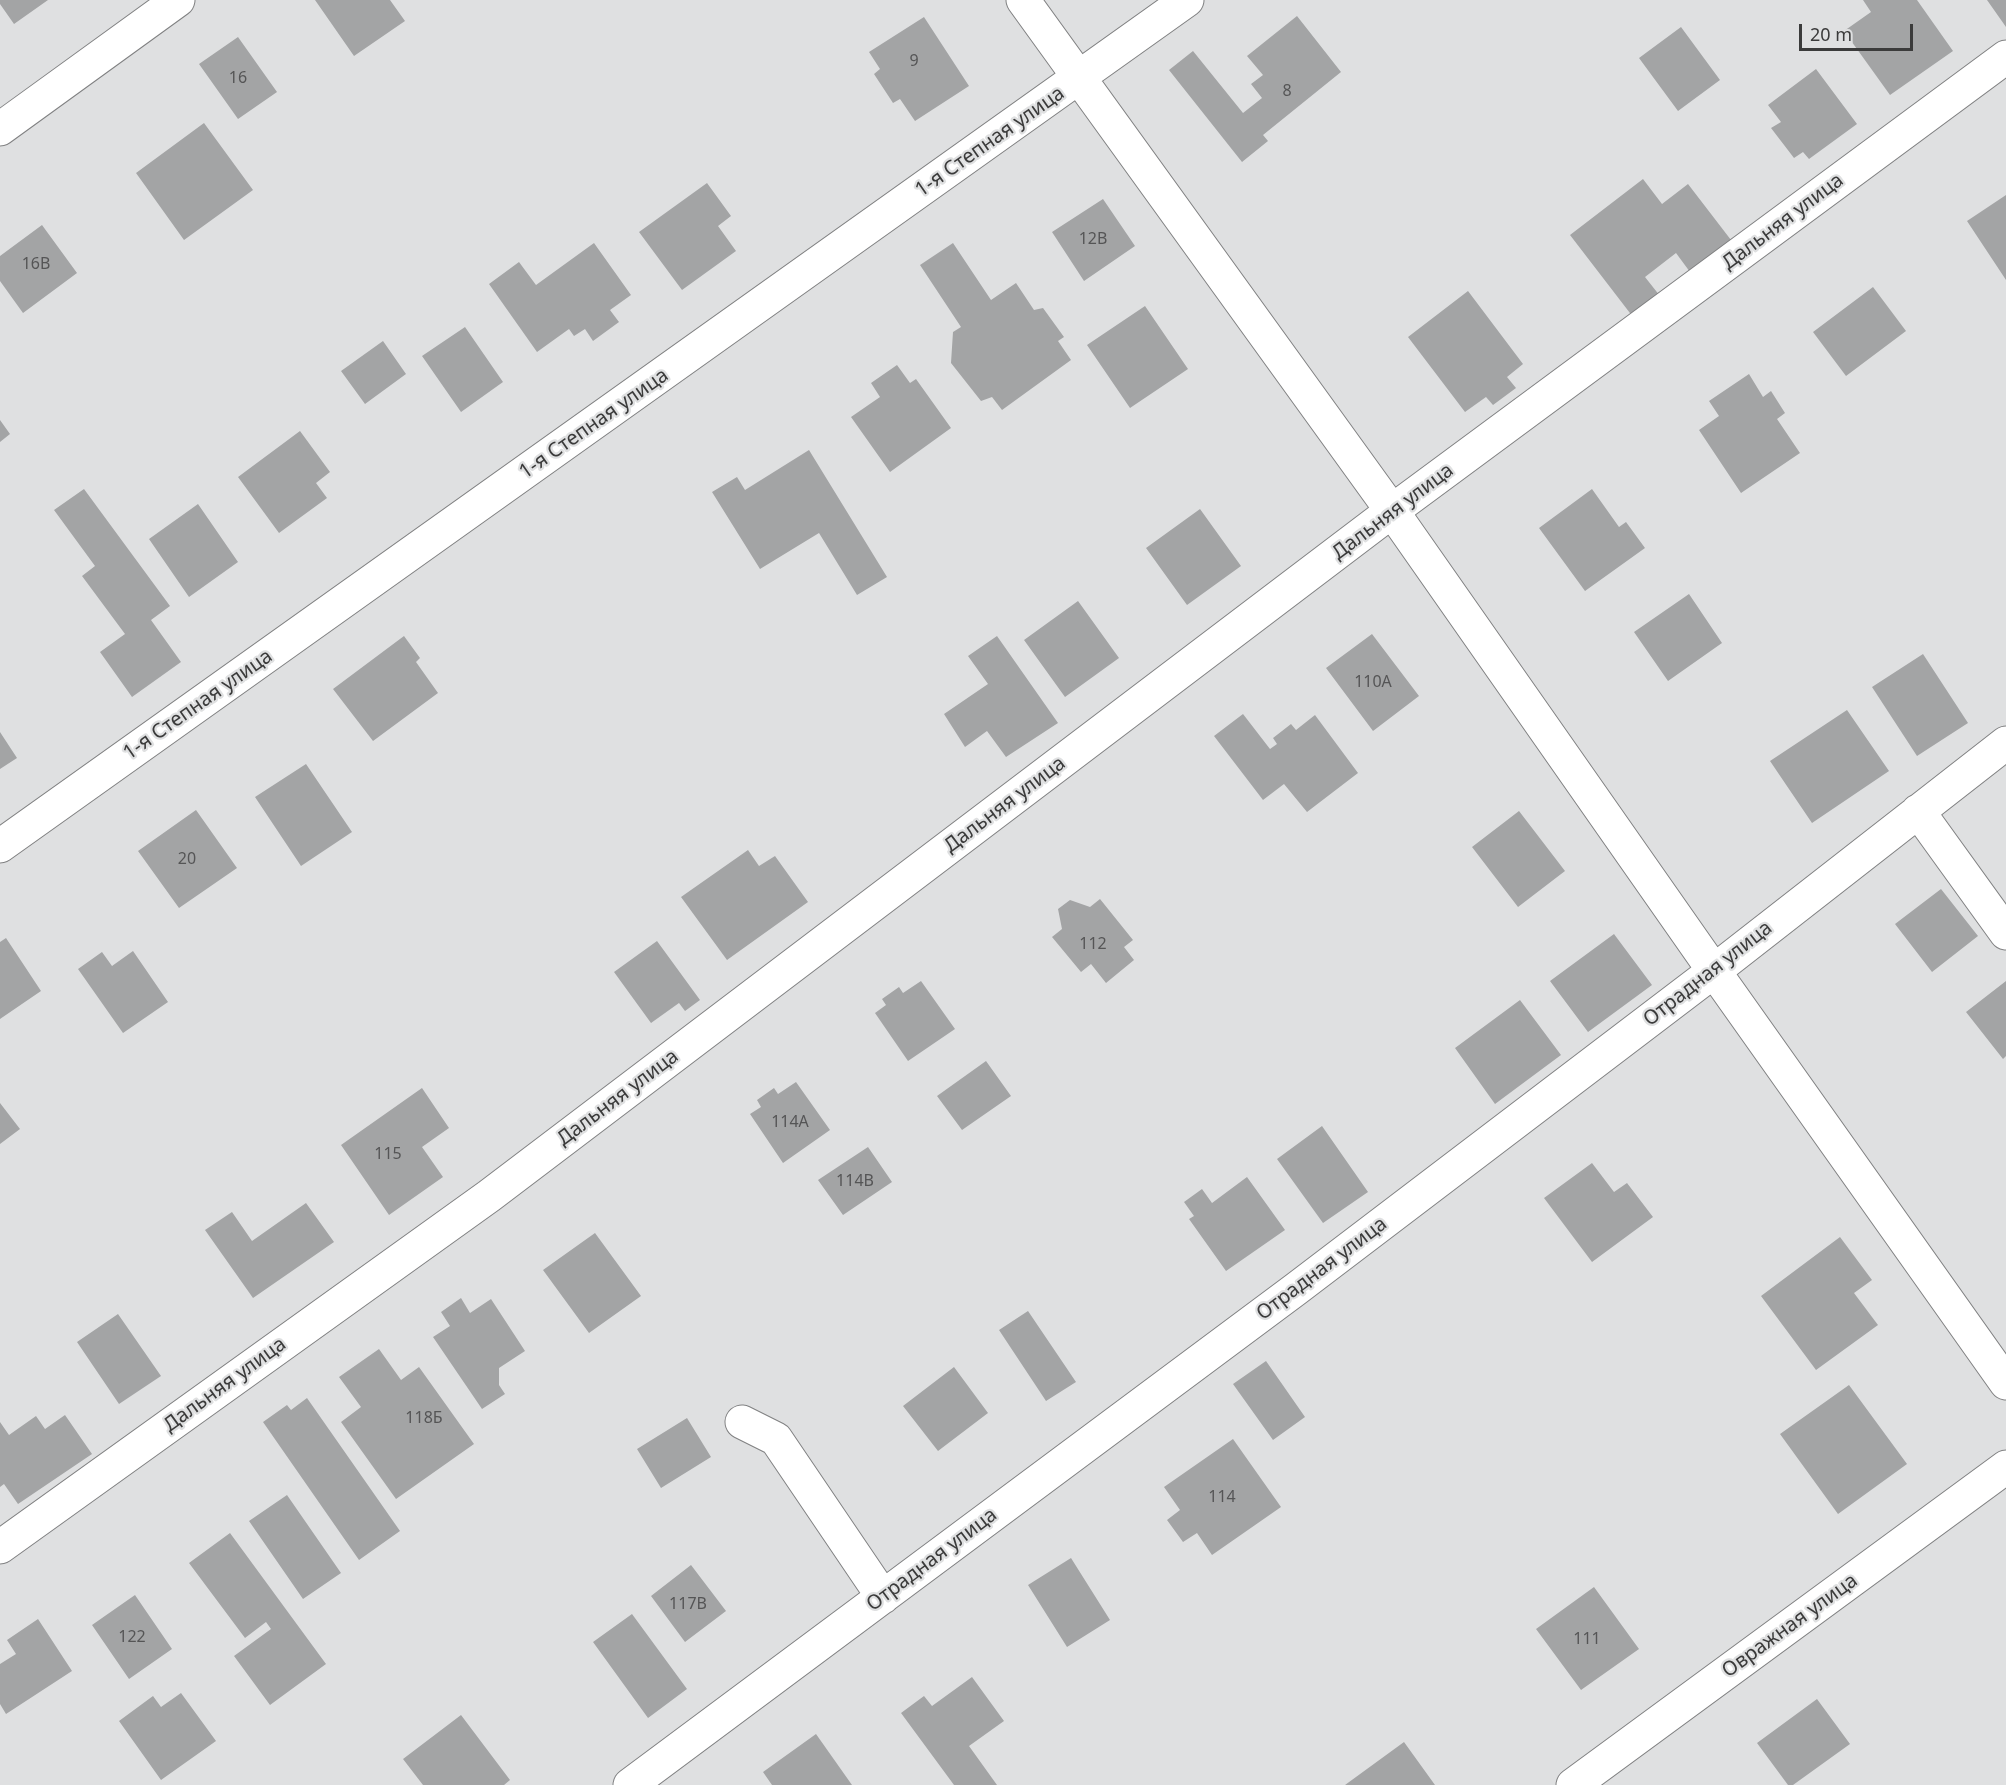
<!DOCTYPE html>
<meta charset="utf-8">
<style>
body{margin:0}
#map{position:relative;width:2006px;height:1785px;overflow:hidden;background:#dfe0e1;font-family:"Noto Sans",sans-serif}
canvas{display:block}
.scale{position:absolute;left:1799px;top:24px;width:114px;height:27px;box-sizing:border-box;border:3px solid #3b3b3b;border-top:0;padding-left:8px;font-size:18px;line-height:21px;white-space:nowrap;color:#3b3b3b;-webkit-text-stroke:4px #dfe0e1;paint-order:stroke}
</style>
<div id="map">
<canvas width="2006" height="1785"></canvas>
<div class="scale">20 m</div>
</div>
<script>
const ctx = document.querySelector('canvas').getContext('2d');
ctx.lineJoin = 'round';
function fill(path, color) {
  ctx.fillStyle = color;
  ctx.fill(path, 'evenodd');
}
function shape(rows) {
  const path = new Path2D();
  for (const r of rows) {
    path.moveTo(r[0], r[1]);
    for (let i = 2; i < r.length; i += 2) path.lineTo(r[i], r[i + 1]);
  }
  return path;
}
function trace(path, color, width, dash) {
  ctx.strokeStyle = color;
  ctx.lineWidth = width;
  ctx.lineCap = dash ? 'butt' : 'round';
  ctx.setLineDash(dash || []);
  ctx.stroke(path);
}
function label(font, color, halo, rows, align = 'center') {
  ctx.font = font + ' "Noto Sans",sans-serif';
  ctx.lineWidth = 4.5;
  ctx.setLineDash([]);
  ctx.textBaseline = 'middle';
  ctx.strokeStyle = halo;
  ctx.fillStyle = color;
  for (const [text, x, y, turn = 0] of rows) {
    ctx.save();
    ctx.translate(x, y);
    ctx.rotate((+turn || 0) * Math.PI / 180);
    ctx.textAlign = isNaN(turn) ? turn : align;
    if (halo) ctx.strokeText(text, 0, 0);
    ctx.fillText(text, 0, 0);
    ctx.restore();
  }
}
fill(shape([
 [0,0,48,0,14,24,0,4],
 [315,0,390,0,405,21,354,56],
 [1863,0,1917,0,1953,51,1890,95,1844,31,1871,12],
 [1987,0,2006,0,2006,27],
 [1297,16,1341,72,1263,135,1268,141,1242,162,1169,70,1193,51,1243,113,1262,98,1251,84,1263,75,1247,56],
 [924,17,969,86,915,121,900,99,893,103,874,74,880,69,869,52],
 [1681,27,1720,80,1678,111,1639,58],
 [238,37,277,92,238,119,199,64],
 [1816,69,1857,124,1809,159,1803,152,1794,158,1771,128,1781,122,1768,105],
 [204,123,253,190,184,240,136,173],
 [1643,179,1662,204,1688,184,1731,240,1690,272,1676,253,1645,277,1660,296,1633,317,1570,235],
 [707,183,731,216,718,226,736,251,682,290,639,232],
 [2006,195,2006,280,1967,221],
 [1103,199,1135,246,1084,281,1052,232],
 [42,225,77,273,23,313,0,281,0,256],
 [594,243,631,295,610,310,619,322,593,341,585,329,574,336,569,329,537,352,489,284,519,262,536,285],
 [953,243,991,300,1016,283,1034,310,1043,308,1064,337,1058,341,1071,360,1002,410,992,397,981,401,951,363,953,332,961,327,920,265],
 [1873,287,1906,331,1846,376,1813,332],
 [1468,291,1523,364,1507,377,1516,388,1493,405,1486,397,1465,412,1408,337],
 [1145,306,1188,369,1130,408,1087,345],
 [465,327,503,382,461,412,422,356],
 [383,341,406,374,365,404,341,371],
 [897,365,910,383,916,379,951,428,890,472,851,417,880,397,871,383],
 [1749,374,1763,397,1771,391,1785,413,1777,419,1800,453,1741,493,1699,430,1719,416,1709,401],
 [0,420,10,434,0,442],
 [300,431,330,472,316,483,327,498,279,533,238,477],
 [809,450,887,577,857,595,819,533,760,569,712,492,737,477,745,490],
 [84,489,170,606,151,620,181,662,132,697,100,652,125,634,82,576,95,566,54,510],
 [1592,489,1619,527,1626,522,1645,548,1585,591,1539,528],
 [198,504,238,562,189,597,149,539],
 [1200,509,1241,566,1187,605,1146,548],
 [1689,594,1722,643,1668,681,1634,632],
 [1078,601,1119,658,1065,697,1024,640],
 [1372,634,1419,696,1373,731,1326,668],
 [404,636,420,658,416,662,438,693,373,741,333,689],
 [997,636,1058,723,1006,757,987,731,965,747,944,714,988,684,968,656],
 [1923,654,1968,723,1917,756,1872,687],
 [1847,710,1889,771,1812,823,1770,761],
 [1243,714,1270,749,1277,744,1273,738,1291,724,1296,730,1315,715,1358,773,1307,812,1284,784,1263,800,1214,736],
 [0,732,17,758,0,769],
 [306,764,352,832,301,866,255,797],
 [196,810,237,868,179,908,138,851],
 [1519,811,1565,871,1518,907,1472,847],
 [748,850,759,866,775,856,808,902,727,960,681,897],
 [1941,889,1978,936,1932,972,1895,924],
 [1100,899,1133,940,1124,947,1134,960,1106,983,1091,964,1081,972,1052,937,1062,929,1058,909,1070,900,1090,907],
 [1614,934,1652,985,1588,1032,1550,981],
 [6,938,41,991,0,1019,0,942],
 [657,941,700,1000,685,1011,679,1003,651,1023,614,972],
 [133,951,168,1002,123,1033,78,969,102,952,112,966],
 [921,981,955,1029,908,1061,875,1013,886,1005,882,999,899,987,903,993],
 [2006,981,2006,1056,2003,1059,1966,1012],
 [1520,1000,1561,1055,1495,1104,1455,1048],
 [986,1061,1011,1096,962,1130,937,1096],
 [796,1082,830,1130,783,1163,750,1114,761,1107,757,1100,774,1088,778,1094],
 [422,1088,449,1128,422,1147,443,1177,389,1215,341,1145],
 [0,1103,20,1129,0,1144],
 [1322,1126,1368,1192,1323,1223,1277,1159],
 [868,1147,892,1182,843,1215,818,1180],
 [1592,1163,1614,1192,1627,1183,1653,1217,1592,1262,1544,1198],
 [1247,1177,1285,1230,1226,1271,1189,1219,1194,1216,1184,1202,1202,1189,1212,1203],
 [306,1203,334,1242,253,1298,205,1230,232,1212,252,1241],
 [595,1233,641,1296,589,1333,543,1270],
 [1840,1237,1872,1280,1854,1293,1878,1325,1816,1370,1761,1296],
 [461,1298,470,1313,491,1299,525,1351,499,1368,499,1385,505,1394,482,1409,433,1337,450,1326,441,1312],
 [1028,1311,1076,1382,1046,1401,999,1330],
 [118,1314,161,1376,119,1404,77,1342],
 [379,1349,401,1380,419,1367,474,1444,396,1499,341,1422,361,1407,339,1377],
 [1266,1361,1305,1417,1273,1440,1233,1384],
 [954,1367,988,1413,938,1451,903,1406],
 [1849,1385,1907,1464,1838,1514,1780,1434],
 [307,1398,400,1531,359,1560,263,1422,287,1405,291,1410],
 [65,1415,92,1454,18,1504,4,1484,0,1487,0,1422,9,1435,36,1416,45,1429],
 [687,1418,711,1457,661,1488,637,1449],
 [1233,1439,1281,1507,1212,1555,1197,1533,1183,1542,1167,1520,1180,1510,1164,1487],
 [287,1495,341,1573,303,1599,249,1521],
 [230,1533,326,1664,270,1705,234,1656,271,1629,266,1622,245,1638,189,1563],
 [1071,1558,1110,1620,1067,1647,1028,1585],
 [691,1565,726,1611,685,1642,651,1596],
 [1594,1587,1639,1649,1581,1690,1536,1629],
 [135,1595,172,1649,129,1679,92,1625],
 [632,1614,687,1689,648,1718,593,1642],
 [38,1619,72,1671,6,1714,0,1704,0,1664,16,1654,7,1640],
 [972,1677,1004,1721,969,1746,997,1785,954,1785,901,1713,924,1696,932,1706],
 [181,1693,216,1741,161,1780,119,1721,153,1696,161,1707],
 [1817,1699,1850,1744,1793,1785,1788,1785,1757,1743],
 [461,1715,510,1780,504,1785,423,1785,403,1759],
 [816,1734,852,1785,772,1785,763,1772],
 [1404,1742,1435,1785,1345,1785]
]), '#a3a4a5');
const minor = shape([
 [1023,0,1392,511,1714,971,2006,1383],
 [0,129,178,0],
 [1918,811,2006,933],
 [0,846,1187,0],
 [742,1422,776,1439,883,1597],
 [0,1547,489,1196,1392,511,2006,57],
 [630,1785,1296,1289,1714,971,2006,743],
 [1573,1785,2006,1467]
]);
trace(minor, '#808182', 35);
trace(minor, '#fff', 33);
label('16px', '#555556', null, [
 ["9",914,61],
 ["16",238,78],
 ["8",1287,91],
 ["12В",1093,239],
 ["16В",36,264],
 ["110А",1373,682],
 ["20",187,859],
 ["112",1093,944],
 ["114А",790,1122],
 ["115",388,1154],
 ["114В",855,1181],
 ["118Б",424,1418],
 ["114",1222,1497],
 ["117В",688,1604],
 ["122",132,1637],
 ["111",1587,1639]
]);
label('20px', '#3b3b3b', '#dfe0e1', [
 ["1-я Степная улица",990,142,-35],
 ["Дальняя улица",1783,222,-37],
 ["1-я Степная улица",594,424,-35],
 ["Дальняя улица",1393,512,-37],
 ["1-я Степная улица",198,705,-35],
 ["Дальняя улица",1005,805,-37],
 ["Отрадная улица",1708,974,-38],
 ["Дальняя улица",618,1098,-37],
 ["Отрадная улица",1322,1269,-37],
 ["Дальняя улица",225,1385,-36],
 ["Отрадная улица",932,1560,-37],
 ["Овражная улица",1790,1626,-36]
]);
</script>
